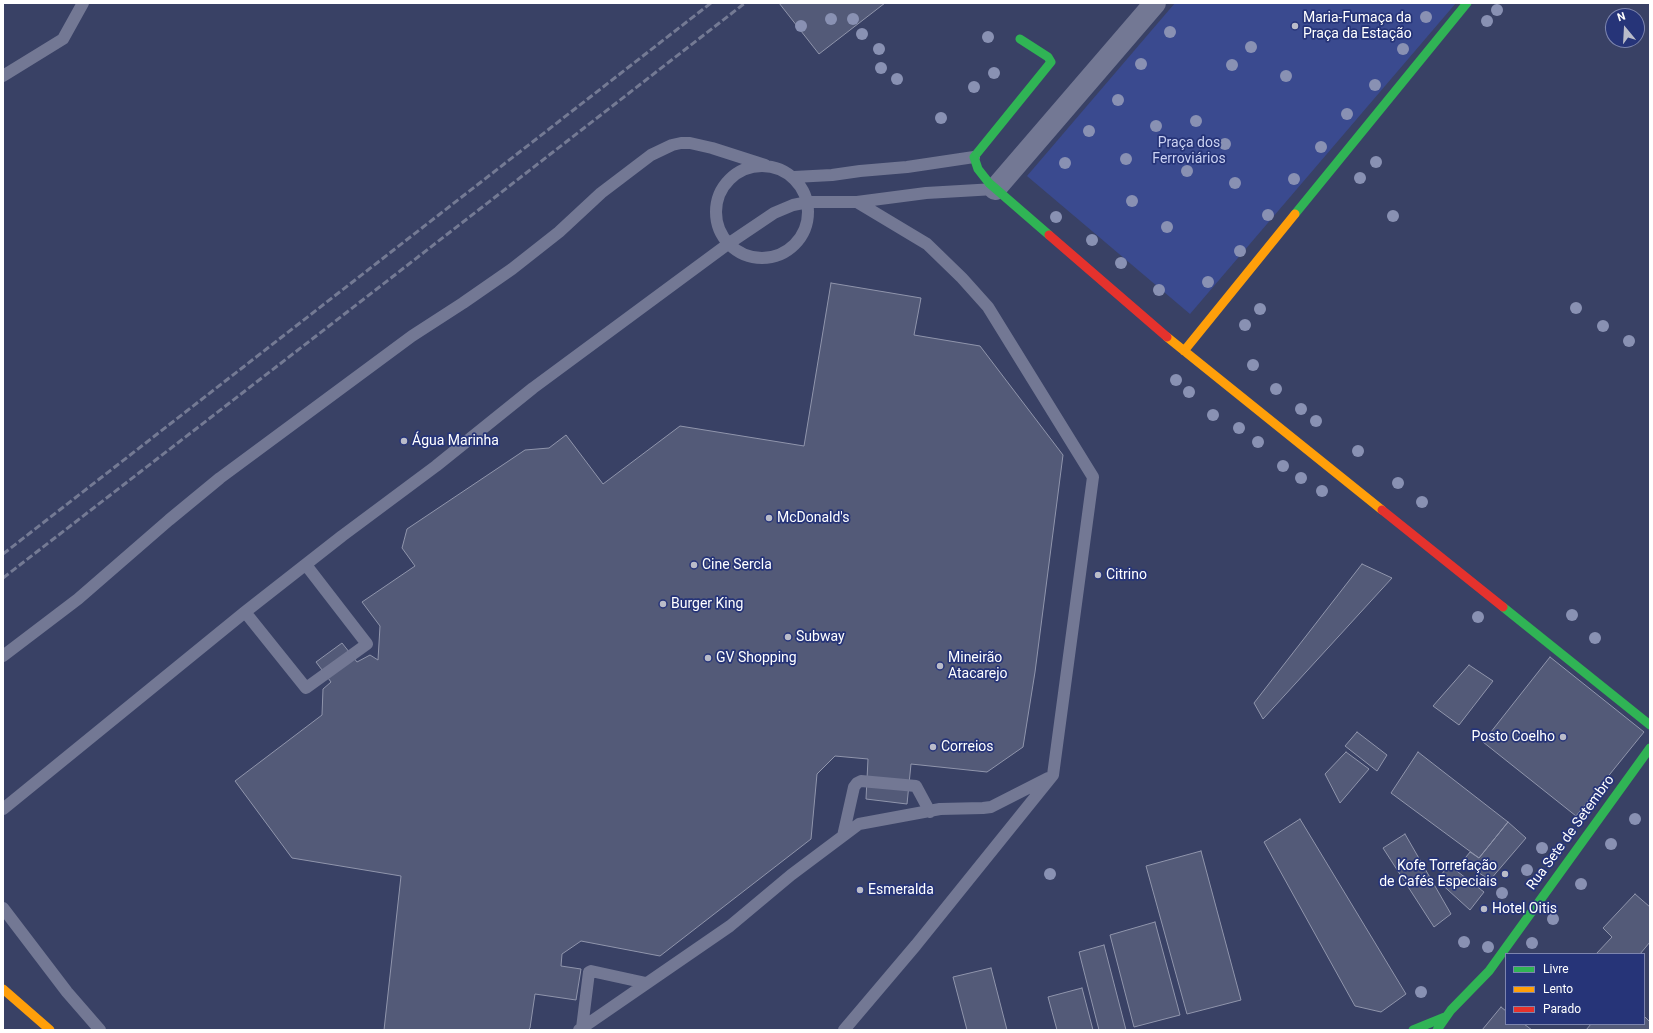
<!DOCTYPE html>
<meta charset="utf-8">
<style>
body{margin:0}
#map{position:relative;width:1653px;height:1033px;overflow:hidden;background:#394165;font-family:Roboto,sans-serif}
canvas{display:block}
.frame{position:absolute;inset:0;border:4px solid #fff;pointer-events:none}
.legend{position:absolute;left:1505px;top:953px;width:140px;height:72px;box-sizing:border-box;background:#263478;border:1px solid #7d85ae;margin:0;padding:5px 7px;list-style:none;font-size:12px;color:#fff}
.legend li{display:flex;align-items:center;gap:8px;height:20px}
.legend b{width:20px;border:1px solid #7d85ae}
.north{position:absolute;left:1605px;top:8px;width:40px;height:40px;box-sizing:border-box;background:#263478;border:1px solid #7d85ae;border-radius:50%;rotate:342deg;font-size:11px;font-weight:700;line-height:16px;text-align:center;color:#fff}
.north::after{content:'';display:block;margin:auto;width:14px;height:18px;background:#babcc9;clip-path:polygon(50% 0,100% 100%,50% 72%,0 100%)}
</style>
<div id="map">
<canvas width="1653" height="1033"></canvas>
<div class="frame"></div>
<ul class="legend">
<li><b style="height:5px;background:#30b455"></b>Livre</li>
<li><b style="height:5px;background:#ff9f0a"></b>Lento</li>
<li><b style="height:5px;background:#e5322d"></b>Parado</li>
</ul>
<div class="north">N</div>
</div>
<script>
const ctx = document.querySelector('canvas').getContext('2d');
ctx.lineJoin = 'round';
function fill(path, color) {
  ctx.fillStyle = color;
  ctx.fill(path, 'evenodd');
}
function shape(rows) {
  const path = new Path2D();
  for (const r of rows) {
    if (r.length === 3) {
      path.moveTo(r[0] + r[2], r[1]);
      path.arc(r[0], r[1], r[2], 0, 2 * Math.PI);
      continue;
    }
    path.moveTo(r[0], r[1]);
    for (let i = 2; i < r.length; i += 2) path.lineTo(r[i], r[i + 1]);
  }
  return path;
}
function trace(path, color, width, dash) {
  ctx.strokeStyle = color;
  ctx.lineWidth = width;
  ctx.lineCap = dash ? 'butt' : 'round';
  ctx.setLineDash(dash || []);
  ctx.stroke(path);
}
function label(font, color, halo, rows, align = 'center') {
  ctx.font = font + ' Roboto,sans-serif';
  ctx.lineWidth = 3.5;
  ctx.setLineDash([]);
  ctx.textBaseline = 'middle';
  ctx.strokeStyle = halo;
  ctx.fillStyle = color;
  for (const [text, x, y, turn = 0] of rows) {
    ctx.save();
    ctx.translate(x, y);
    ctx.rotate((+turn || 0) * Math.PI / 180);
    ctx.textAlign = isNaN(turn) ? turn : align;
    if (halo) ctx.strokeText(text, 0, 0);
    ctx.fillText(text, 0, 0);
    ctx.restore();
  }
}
fill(shape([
 [1175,3,1456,3,1190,314,1027,176]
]), '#3a4a8f');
const building = shape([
 [779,3,885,3,819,54,779,3],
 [831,283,921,298,914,335,980,346,1063,455,1035,672,1023,747,987,772,911,764,907,804,866,799,868,759,835,756,817,774,811,839,660,956,581,941,562,954,561,966,581,969,576,1000,535,994,530,1028,528,1030,384,1030,401,876,292,858,235,781,322,715,323,689,331,682,316,662,342,643,357,662,370,655,378,660,380,626,362,602,415,566,402,548,407,529,525,450,549,448,566,435,603,484,680,426,804,446,831,283],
 [1362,564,1392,578,1263,719,1254,703,1362,564],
 [1550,657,1644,732,1576,816,1483,742,1550,657],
 [1469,665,1493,681,1459,725,1433,706,1469,665],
 [1357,732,1387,755,1377,771,1345,746,1357,732],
 [1346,752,1369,769,1340,803,1325,774,1346,752],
 [1418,752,1508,822,1479,858,1391,793,1418,752],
 [1300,819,1406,994,1381,1012,1355,1006,1264,842,1300,819],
 [1508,822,1526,838,1490,880,1462,862,1470,852,1479,858,1508,822],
 [1405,834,1451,914,1434,927,1383,848,1405,834],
 [1201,851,1241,1000,1187,1014,1146,866,1201,851],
 [1449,865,1484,892,1470,910,1437,880,1449,865],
 [1635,894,1650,907,1650,942,1640,954,1596,954,1612,937,1603,928,1635,894],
 [1155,922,1180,1015,1134,1027,1110,935,1155,922],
 [1104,945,1126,1030,1099,1030,1079,952,1104,945],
 [991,968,1007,1030,967,1030,953,977,991,968],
 [1082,988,1093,1030,1057,1030,1048,997,1082,988],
 [1501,1007,1506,1011,1506,1024,1524,1024,1532,1030,1482,1030,1501,1007],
 [1644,1016,1650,1022,1650,1030,1586,1030,1591,1024,1644,1024,1644,1016]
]);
fill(building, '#535a78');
trace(building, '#9095ac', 1);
trace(shape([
 [3,76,63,39,83,3],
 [762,212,46],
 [794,177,832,175,860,171,907,167,974,157],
 [245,612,306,688,367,644,306,565],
 [3,656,78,599,169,520,220,478,412,336,463,303,512,269,559,232,601,193,651,155,672,145,681,143,690,143,712,148,765,165],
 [3,809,245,612,342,536,436,466,533,388,728,244,774,213,793,205,808,202,857,202,926,193,995,189],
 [843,836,854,787,857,783,861,781,916,786,930,812],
 [3,908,67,992,100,1030],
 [582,1028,589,972,591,971,646,983],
 [579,1030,730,926,791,875,859,824,940,809,983,808,991,807,1048,778],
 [844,1030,916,945,1053,775,1093,477,988,307,962,278,927,244,857,202]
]), '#737894', 12);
trace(shape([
 [995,189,1155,3]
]), '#737894', 22);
trace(shape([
 [1020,39,1048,57,1051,62,974,157,978,169,989,183,1049,235],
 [1295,214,1467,3],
 [1503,607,1650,725],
 [1413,1030,1445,1017],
 [1437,1030,1451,1010,1489,971,1650,748]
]), '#30b455', 9);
trace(shape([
 [1167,337,1382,510],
 [1184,351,1295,214],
 [3,989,50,1030]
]), '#ff9f0a', 9);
trace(shape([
 [1049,235,1167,337],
 [1382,510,1503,607]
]), '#e5322d', 9);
trace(shape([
 [3,554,711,3],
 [3,578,351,309,745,3]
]), '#747a94', 3, [7, 3]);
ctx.fillStyle = '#8991b3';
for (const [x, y] of [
 [1497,10],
 [1426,17],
 [831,19],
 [853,19],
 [1487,21],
 [801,26],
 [1170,32],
 [862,34],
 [988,37],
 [1251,47],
 [879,49],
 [1403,49],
 [1141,64],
 [1232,65],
 [881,68],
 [994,73],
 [1286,76],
 [897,79],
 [1375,85],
 [974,87],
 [1118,100],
 [1347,114],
 [941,118],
 [1196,121],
 [1156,126],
 [1089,131],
 [1225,144],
 [1321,147],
 [1126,159],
 [1376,162],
 [1065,163],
 [1187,171],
 [1360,178],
 [1294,179],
 [1235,183],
 [1132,201],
 [1268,215],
 [1393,216],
 [1056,217],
 [1167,227],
 [1092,240],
 [1240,251],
 [1121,263],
 [1208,282],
 [1159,290],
 [1576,308],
 [1260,309],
 [1245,325],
 [1603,326],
 [1629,341],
 [1253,365],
 [1176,380],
 [1276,389],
 [1189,392],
 [1301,409],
 [1213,415],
 [1316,421],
 [1239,428],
 [1258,442],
 [1358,451],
 [1283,466],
 [1301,478],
 [1398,483],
 [1322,491],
 [1422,502],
 [1572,615],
 [1478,617],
 [1595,638],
 [1635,819],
 [1611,844],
 [1542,848],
 [1527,870],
 [1050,874],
 [1581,884],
 [1502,893],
 [1553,919],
 [1464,942],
 [1532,943],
 [1488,947],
 [1421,992]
]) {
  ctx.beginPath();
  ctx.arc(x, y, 6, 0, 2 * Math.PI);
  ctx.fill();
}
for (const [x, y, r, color] of [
 [1295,26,4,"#babcc9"],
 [404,441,4,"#babcc9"],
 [769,518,4,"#babcc9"],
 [694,565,4,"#babcc9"],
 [1098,575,4,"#babcc9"],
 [663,604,4,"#babcc9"],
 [788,637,4,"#babcc9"],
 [708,658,4,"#babcc9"],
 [940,666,4,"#babcc9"],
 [1563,737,4,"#babcc9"],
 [933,747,4,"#babcc9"],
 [1505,874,4,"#babcc9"],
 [860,890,4,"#babcc9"],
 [1484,909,4,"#babcc9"]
]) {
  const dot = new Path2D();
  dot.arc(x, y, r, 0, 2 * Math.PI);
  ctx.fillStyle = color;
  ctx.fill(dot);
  trace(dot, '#263478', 1.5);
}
label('14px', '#fff', '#263478', [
 ["Maria-Fumaça da",1303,18],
 ["Praça da Estação",1303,34],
 ["Água Marinha",412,441],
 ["McDonald's",777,518],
 ["Cine Sercla",702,565],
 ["Citrino",1106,575],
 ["Burger King",671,604],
 ["Subway",796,637],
 ["GV Shopping",716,658],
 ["Mineirão",948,658],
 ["Atacarejo",948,674],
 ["Posto Coelho",1555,737,"right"],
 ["Correios",941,747],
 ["Kofe Torrefação",1497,866,"right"],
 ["de Cafés Especiais",1497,882,"right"],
 ["Esmeralda",868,890],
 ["Hotel Oitis",1492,909]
], 'left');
label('14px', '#cbd2f3', '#263478', [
 ["Praça dos",1189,143],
 ["Ferroviários",1189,159]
]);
label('14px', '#fff', '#263478', [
 ["Rua Sete de Setembro",1571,833,-54]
]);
</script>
